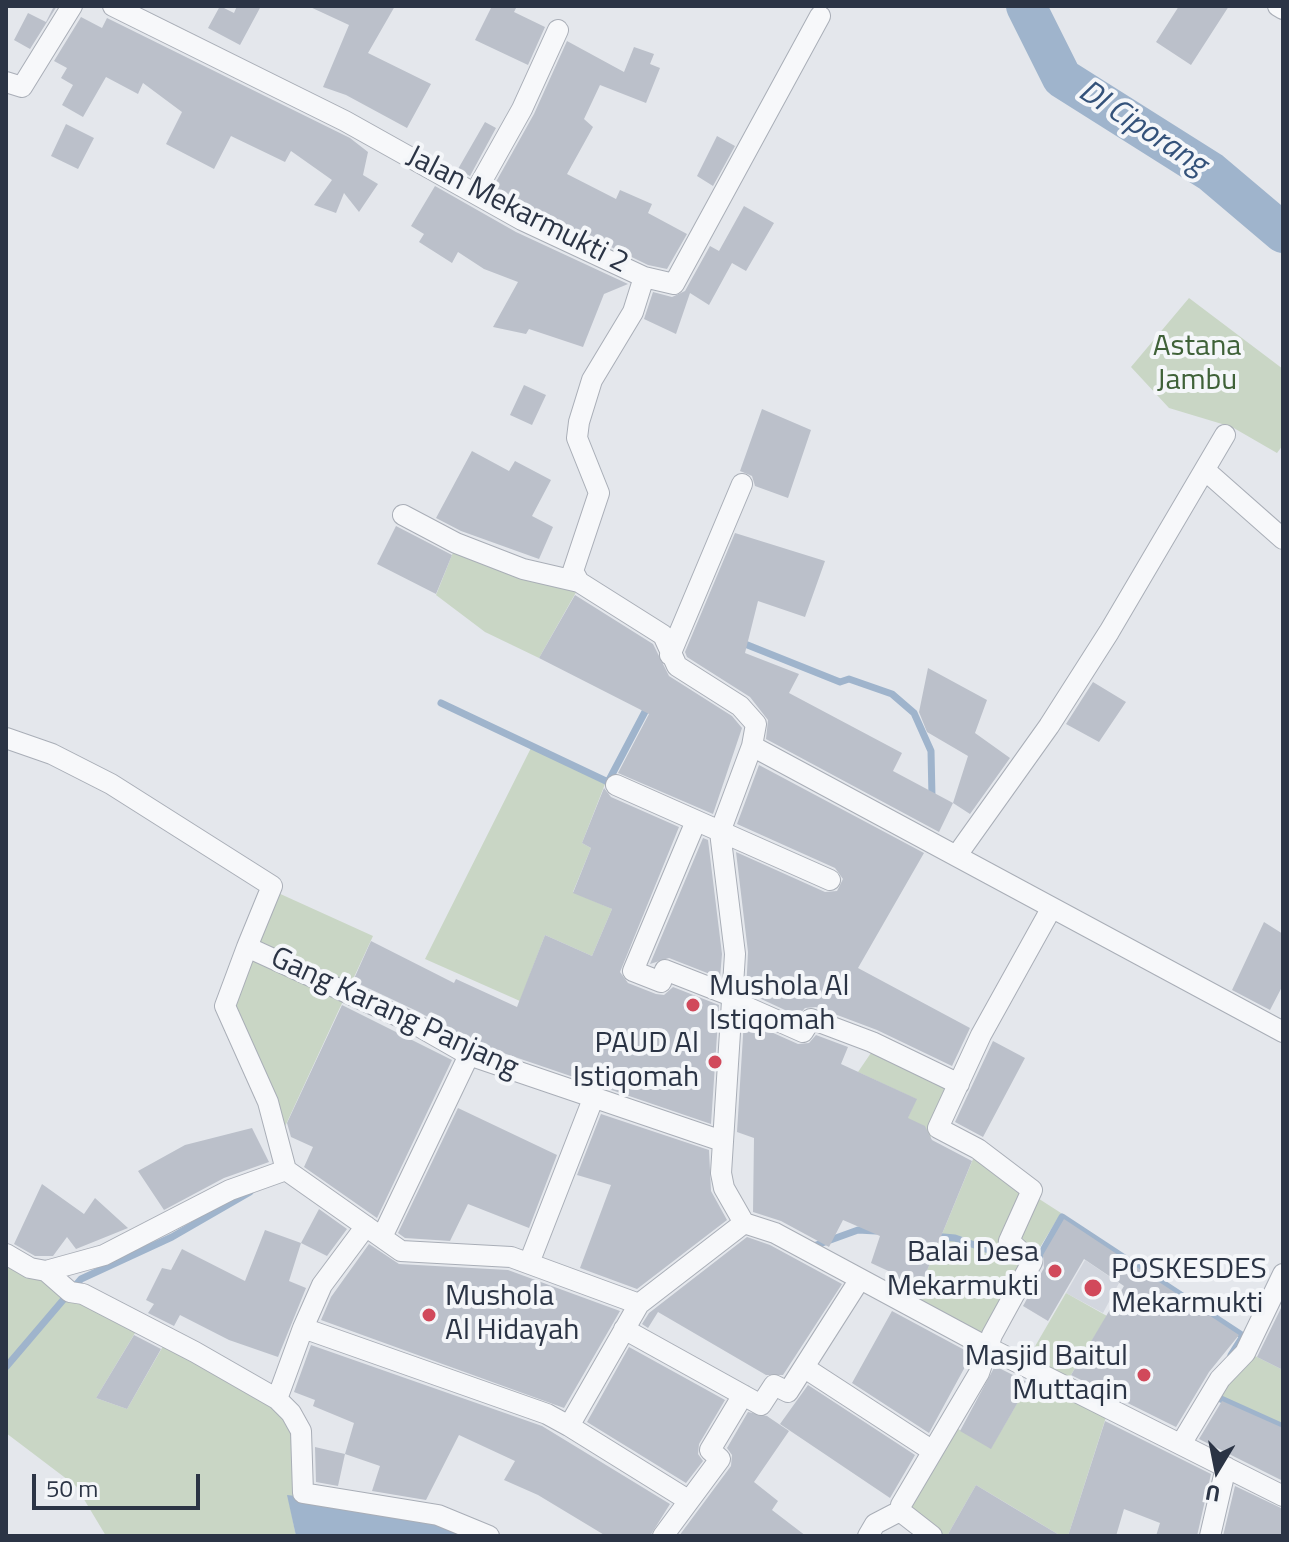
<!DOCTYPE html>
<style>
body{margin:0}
#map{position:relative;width:1289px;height:1542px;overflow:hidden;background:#e4e7ec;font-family:"Titillium Web",sans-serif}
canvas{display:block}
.frame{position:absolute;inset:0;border:8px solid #2b3445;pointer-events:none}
.north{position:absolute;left:1177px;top:1430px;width:80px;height:80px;-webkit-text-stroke:6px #f4f6f9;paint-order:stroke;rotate:190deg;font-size:22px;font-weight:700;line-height:32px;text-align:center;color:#2b3445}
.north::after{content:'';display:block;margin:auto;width:28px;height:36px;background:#2b3445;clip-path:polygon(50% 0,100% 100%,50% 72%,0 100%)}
.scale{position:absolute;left:32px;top:1474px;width:168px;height:36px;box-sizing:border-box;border:4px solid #2b3445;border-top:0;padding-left:10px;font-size:24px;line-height:28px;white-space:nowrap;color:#2b3445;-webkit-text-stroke:6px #f4f6f9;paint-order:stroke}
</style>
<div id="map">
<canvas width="1289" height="1542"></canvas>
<div class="frame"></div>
<div class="north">U</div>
<div class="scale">50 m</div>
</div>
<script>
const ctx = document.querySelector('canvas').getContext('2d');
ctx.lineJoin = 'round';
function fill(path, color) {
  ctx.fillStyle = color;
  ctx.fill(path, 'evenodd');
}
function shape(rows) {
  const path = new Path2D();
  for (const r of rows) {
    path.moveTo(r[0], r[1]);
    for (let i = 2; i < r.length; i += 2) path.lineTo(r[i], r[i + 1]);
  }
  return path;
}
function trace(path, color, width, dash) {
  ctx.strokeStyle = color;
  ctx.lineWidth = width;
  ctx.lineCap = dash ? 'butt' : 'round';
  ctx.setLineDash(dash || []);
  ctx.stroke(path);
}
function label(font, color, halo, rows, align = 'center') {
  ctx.font = font + ' "Titillium Web",sans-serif';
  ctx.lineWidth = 8;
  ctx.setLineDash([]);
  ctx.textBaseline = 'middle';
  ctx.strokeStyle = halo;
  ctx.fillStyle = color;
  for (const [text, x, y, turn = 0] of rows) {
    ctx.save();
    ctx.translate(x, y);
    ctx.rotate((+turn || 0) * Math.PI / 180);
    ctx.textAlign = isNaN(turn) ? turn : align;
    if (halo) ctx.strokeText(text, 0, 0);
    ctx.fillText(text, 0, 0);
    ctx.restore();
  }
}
fill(shape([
 [1085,1260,1119,1283,1103,1313,1066,1293]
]), '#d2d6de');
fill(shape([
 [1189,298,1283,369,1283,445,1277,453,1232,427,1169,408,1131,367],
 [456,545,579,587,539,658,485,632,436,595],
 [531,748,605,784,582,843,591,848,573,892,612,909,592,956,545,935,520,1001,425,959],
 [276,892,373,936,282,1133,231,1006],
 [875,1047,956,1085,916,1167,894,1150,916,1099,858,1072],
 [978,1147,1033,1195,1061,1213,985,1337,914,1302],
 [6,1259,71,1299,138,1328,96,1398,127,1409,166,1341,280,1407,295,1432,297,1496,288,1496,296,1536,106,1536,76,1486,6,1433],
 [1066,1293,1107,1316,1069,1378,1030,1355],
 [1249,1353,1283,1370,1283,1425,1216,1395],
 [1033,1376,1107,1414,1068,1536,1061,1536,976,1485,947,1536,938,1536,904,1509,953,1426,991,1448]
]), '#c9d6c5');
fill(shape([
 [287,1495,377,1505,475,1536,296,1536]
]), '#9fb4cc');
trace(shape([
 [740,642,840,682,849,679,892,694,914,713,931,751,932,797],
 [441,703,608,782,648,706],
 [932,1236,955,1238,1019,1261],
 [811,1247,858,1230,876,1231],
 [1036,1263,1062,1217,1243,1336,1231,1355],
 [6,1367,81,1279,172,1237,250,1192],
 [1212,1395,1283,1427]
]), '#9fb4cc', 7);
trace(shape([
 [1026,6,1062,78,1211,172,1283,233]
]), '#9fb4cc', 40);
fill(shape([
 [54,6,57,6,30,49,14,40,28,13,46,22],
 [220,6,234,13,237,6,261,6,240,45,208,28],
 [308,6,395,6,368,53,431,84,407,128,346,95,323,87,349,25],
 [492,6,517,6,514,12,545,27,528,65,475,40],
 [1179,6,1229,6,1191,65,1156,42],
 [81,17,102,28,107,18,350,138,368,152,363,175,378,184,359,212,344,193,336,213,314,205,332,180,291,151,285,162,231,136,214,169,166,144,182,112,143,83,138,94,106,77,83,117,62,105,73,85,61,78,67,68,54,61],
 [567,41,624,72,634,47,654,54,650,64,660,68,646,103,600,85,584,119,593,127,567,174,616,199,620,190,652,204,648,213,687,234,667,269,648,265,492,189,534,114],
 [485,122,496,128,470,176,458,169],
 [66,124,94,138,78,169,51,156],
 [717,136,735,146,713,186,697,176],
 [435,186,516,232,628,284,604,294,583,347,529,329,526,334,493,327,518,282,484,269,458,252,452,263,419,242,424,234,411,226],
 [744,206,774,223,746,271,732,263,709,305,690,293,676,334,644,319,653,292,672,297,685,291,710,246,719,251],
 [524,385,546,395,532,425,510,415],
 [762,409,811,430,788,498,755,486,752,476,740,471],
 [472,451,509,471,515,461,551,480,532,516,553,527,539,559,461,531,436,518],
 [396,526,452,555,436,594,377,564],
 [735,533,825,561,805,617,758,601,745,653,799,674,789,693,902,753,893,771,953,803,939,832,766,739,768,720,750,697,687,657,685,652],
 [575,595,653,644,669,676,732,716,742,728,713,814,618,773,649,714,539,658],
 [928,668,987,700,975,733,1010,758,970,814,953,803,968,756,927,732,919,712],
 [1093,682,1126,702,1099,742,1066,724],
 [759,765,924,853,858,968,970,1028,952,1066,877,1030,816,1007,805,1008,798,1016,746,992,748,952,736,852,825,892,837,891,843,879,835,868,737,824],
 [604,788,611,797,679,827,620,972,628,983,656,994,664,995,673,987,719,1005,711,1124,474,1043,419,1012,353,981,371,941,454,983,456,979,517,1007,545,935,592,956,612,909,573,893,591,848,582,843],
 [703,838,708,840,722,954,720,978,669,958,650,964],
 [1264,922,1283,934,1283,985,1270,1010,1232,990],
 [342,1005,452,1060,377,1218,304,1167,313,1147,291,1137,287,1123],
 [744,1020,798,1044,809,1043,816,1035,848,1047,841,1064,917,1099,908,1118,925,1126,932,1140,972,1161,917,1295,894,1282,897,1275,871,1263,880,1236,843,1220,829,1247,781,1221,753,1212,754,1138,737,1132],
 [993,1041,1025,1058,983,1137,955,1122],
 [458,1108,557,1155,529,1228,468,1204,450,1241,405,1238,398,1233],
 [601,1114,709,1150,711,1191,727,1220,637,1289,580,1268,611,1185,577,1175],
 [252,1128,269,1162,224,1178,164,1210,138,1171,185,1145],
 [42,1184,84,1214,95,1198,128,1228,76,1249,67,1237,53,1256,35,1256,14,1244],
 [319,1209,347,1229,327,1256,301,1243],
 [1064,1219,1239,1335,1209,1372,1176,1427,1071,1375,1124,1286,1084,1259,1048,1321,1023,1306,1044,1268,1043,1255],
 [265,1230,301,1243,289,1281,306,1288,278,1357,229,1340,180,1315,174,1326,148,1313,154,1304,146,1300,162,1268,171,1270,182,1249,245,1281],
 [747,1237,770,1245,842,1284,783,1375,766,1375,658,1312,648,1328,642,1324,649,1313],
 [369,1244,399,1264,508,1270,620,1311,564,1408,321,1320,331,1297],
 [1283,1304,1283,1370,1257,1357],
 [892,1311,972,1354,929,1433,852,1383],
 [134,1335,161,1349,127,1409,96,1398],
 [311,1345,542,1426,670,1504,650,1536,606,1536,538,1495,504,1480,515,1461,459,1435,426,1500,372,1491,380,1466,345,1454,354,1423,313,1406,315,1400,294,1392],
 [629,1347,725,1400,699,1444,698,1454,703,1461,686,1483,587,1422],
 [995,1366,1029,1383,991,1449,960,1431],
 [808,1385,915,1455,890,1498,780,1424],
 [1222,1401,1283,1428,1283,1481,1199,1439],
 [748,1412,767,1416,789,1431,754,1482,778,1501,772,1510,806,1536,679,1536,731,1466,732,1455,727,1448],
 [1105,1421,1211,1474,1197,1536,1156,1536,1160,1523,1124,1509,1116,1536,1068,1536],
 [315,1447,345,1454,338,1486,316,1482],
 [976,1485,1009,1505,1061,1536,947,1536],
 [1235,1486,1283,1509,1283,1536,1223,1536]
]), '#bbc0ca');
const street = shape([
 [113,6,345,121,522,220,644,277,633,312,592,380,579,422,577,438,599,493,573,571,579,582,663,635,677,666,740,706,756,724,752,746,720,832,735,954,721,1173,724,1188,744,1223],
 [1278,6,1283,9],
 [6,82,22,87,72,6],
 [475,193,522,109,558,30],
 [644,277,674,284,820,16],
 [1206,471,1283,539],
 [403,515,456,543,523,569,579,582],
 [670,655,742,484],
 [6,738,52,754,111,784,272,886,247,947],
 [752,746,1283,1032],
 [616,785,830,880],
 [696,821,633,971,661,982,665,970,734,997],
 [957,855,1049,726,1109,632,1225,435],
 [733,1001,803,1032,811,1019,872,1042,959,1084],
 [286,1170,268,1102,225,1006,247,947,413,1023,469,1055,722,1141],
 [366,1226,322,1285,303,1328,547,1414,569,1426,639,1304],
 [382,1237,469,1055],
 [6,1254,30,1268,46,1271,104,1255,230,1190,286,1170,401,1251,511,1257,639,1304,744,1223,775,1233,983,1345,1283,1496],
 [529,1263,593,1099],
 [46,1271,70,1292,83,1294,195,1352,277,1399,303,1328],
 [624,1329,761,1405,774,1385,788,1392,860,1279],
 [805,1368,931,1450],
 [277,1399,291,1413,301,1431,303,1493,438,1515,489,1536],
 [569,1426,688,1500],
 [1181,1444,1220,1379,1245,1353,1283,1274],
 [663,1536,720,1459,710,1450,743,1395],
 [868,1536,875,1524,900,1511],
 [932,1536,900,1511,901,1505,979,1373,992,1335,1032,1262,1009,1241,1032,1190,978,1149,938,1128,981,1035,1051,909],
 [1210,1536,1226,1467]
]);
trace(street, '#a9aeb7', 22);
trace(street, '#f7f8fa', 20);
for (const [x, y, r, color] of [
 [693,1005,8,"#d1495b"],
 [715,1062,8,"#d1495b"],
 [1055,1271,8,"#d1495b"],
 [1093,1288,10,"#d1495b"],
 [429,1315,8,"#d1495b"],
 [1144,1375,8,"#d1495b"]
]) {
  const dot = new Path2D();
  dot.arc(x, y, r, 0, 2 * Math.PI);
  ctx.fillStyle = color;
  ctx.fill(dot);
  trace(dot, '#f4f6f9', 3);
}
label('30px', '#2b3445', '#f4f6f9', [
 ["Jalan Mekarmukti 2",517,211,27],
 ["Gang Karang Panjang",394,1014,25]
]);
label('30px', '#3f6138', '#f4f6f9', [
 ["Astana",1197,348],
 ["Jambu",1197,382]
]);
label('30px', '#2b3445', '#f4f6f9', [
 ["Mushola Al",709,988],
 ["Istiqomah",709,1022],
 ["PAUD Al",699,1045,"right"],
 ["Istiqomah",699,1079,"right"],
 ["Balai Desa",1039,1254,"right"],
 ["Mekarmukti",1039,1288,"right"],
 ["POSKESDES",1111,1271],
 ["Mekarmukti",1111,1305],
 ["Mushola",445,1298],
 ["Al Hidayah",445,1332],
 ["Masjid Baitul",1128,1358,"right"],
 ["Muttaqin",1128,1392,"right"]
], 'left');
label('italic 32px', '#34527a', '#f4f6f9', [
 ["DI Ciporang",1142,129,33]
]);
</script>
